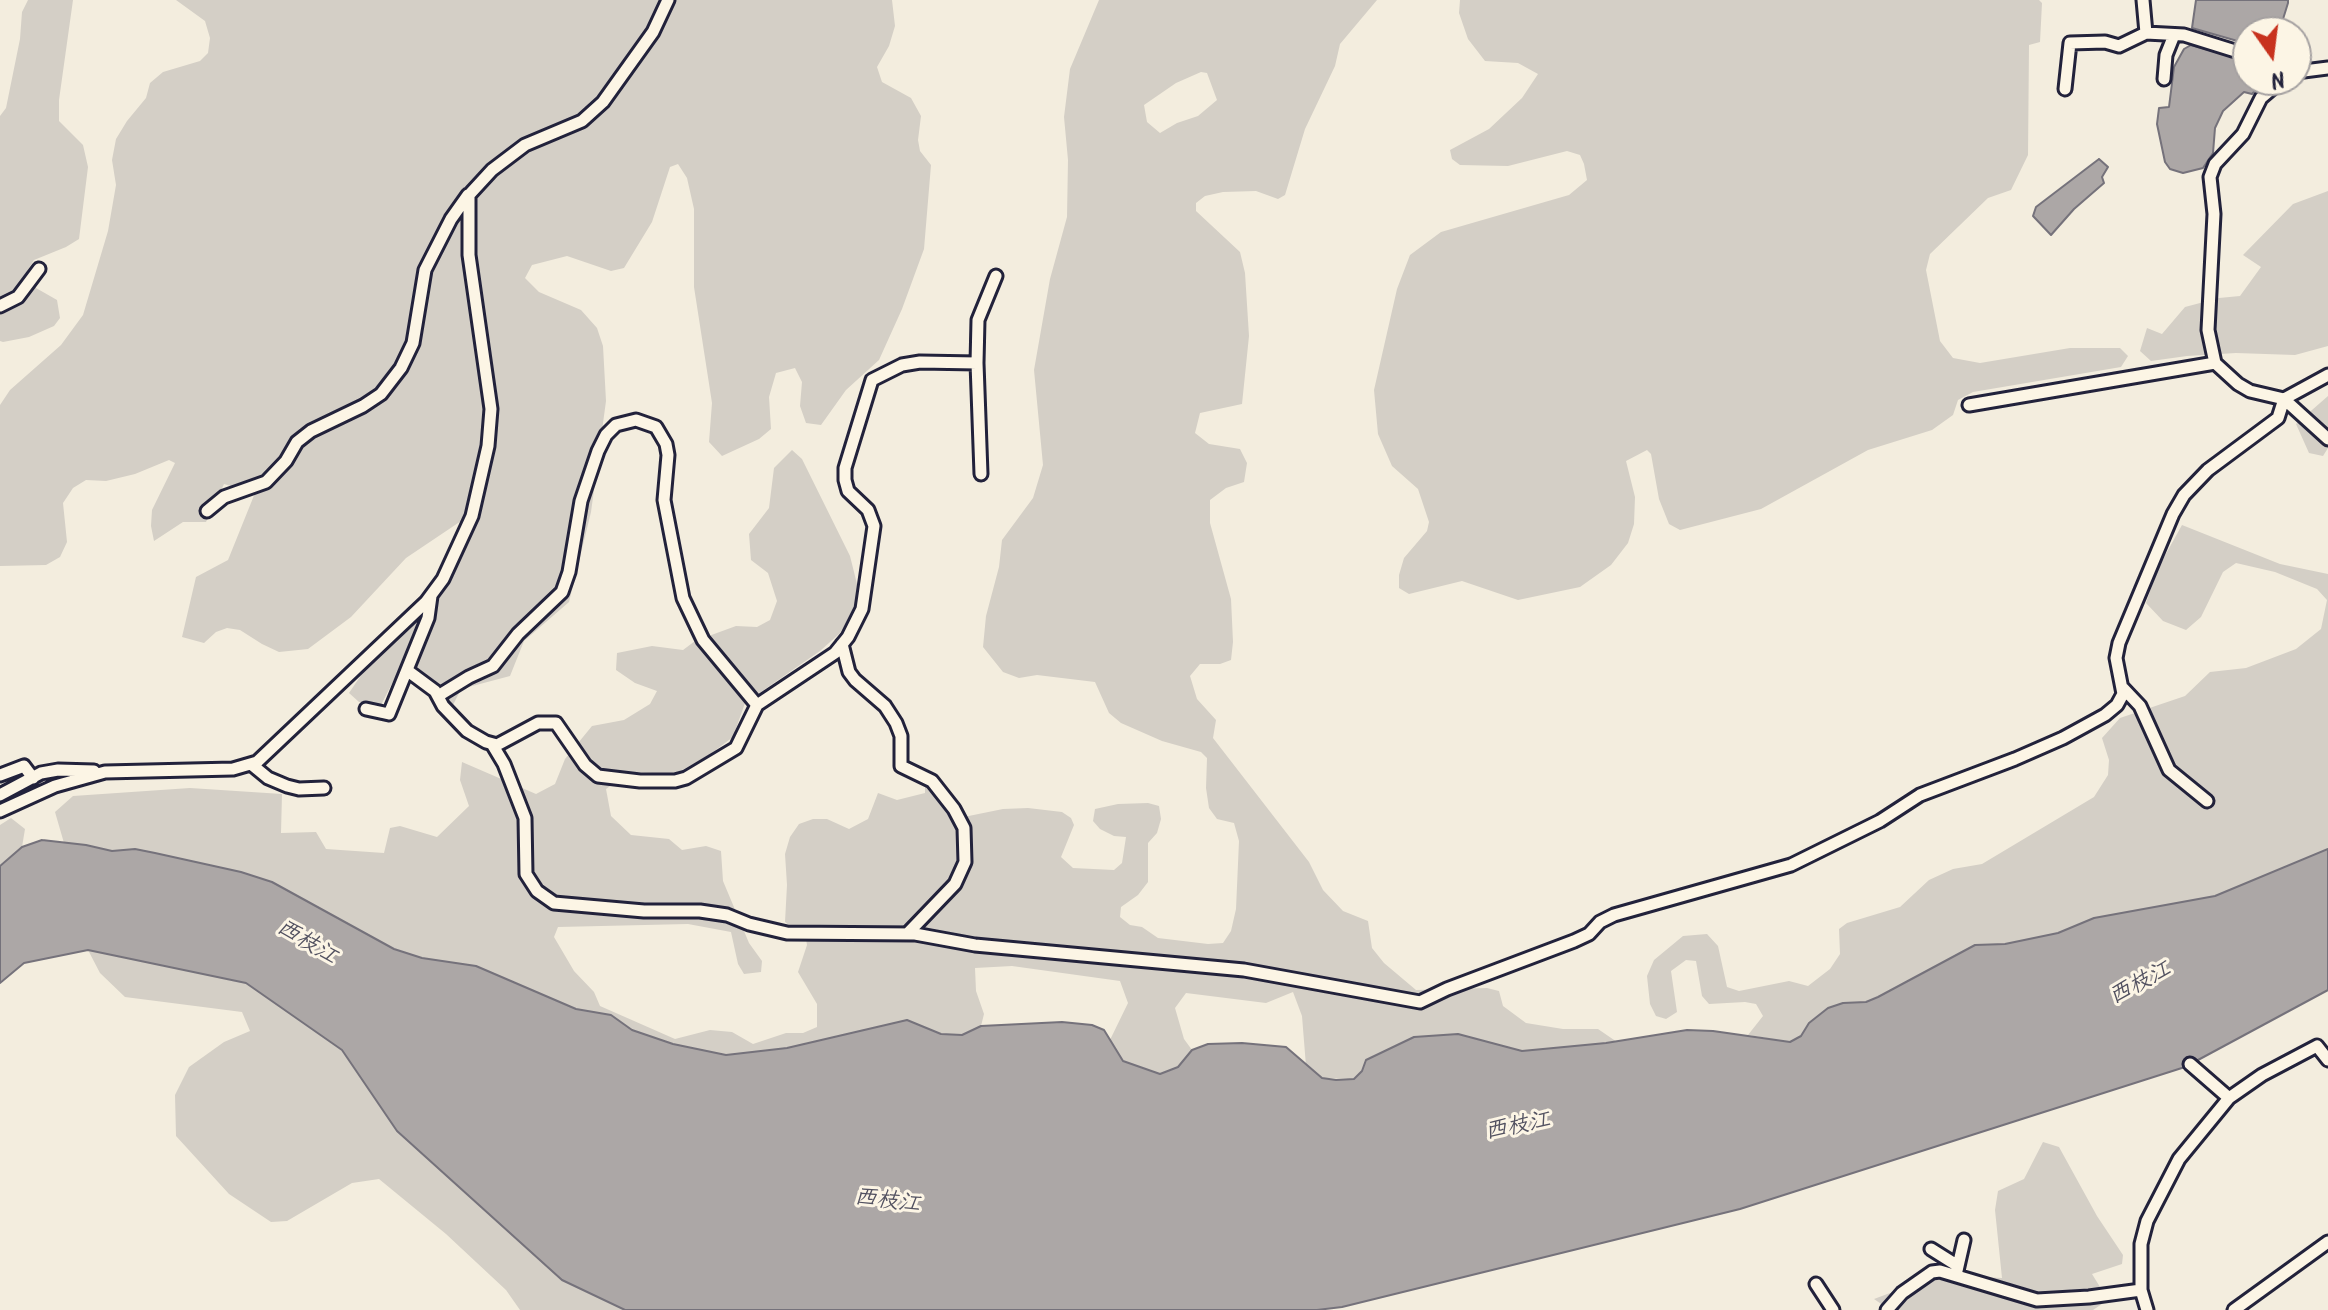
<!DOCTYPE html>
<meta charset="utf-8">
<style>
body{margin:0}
#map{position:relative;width:2328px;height:1310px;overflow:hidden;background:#f3edde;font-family:Kalam,sans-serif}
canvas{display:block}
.north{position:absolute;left:2232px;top:16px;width:80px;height:80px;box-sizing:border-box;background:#fcf5e5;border:2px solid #a5a1a1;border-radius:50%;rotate:166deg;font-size:22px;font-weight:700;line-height:32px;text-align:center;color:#22223b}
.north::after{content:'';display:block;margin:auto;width:28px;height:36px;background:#c8321e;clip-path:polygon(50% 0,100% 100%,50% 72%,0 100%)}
</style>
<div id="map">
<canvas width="2328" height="1310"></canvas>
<div class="north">N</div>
</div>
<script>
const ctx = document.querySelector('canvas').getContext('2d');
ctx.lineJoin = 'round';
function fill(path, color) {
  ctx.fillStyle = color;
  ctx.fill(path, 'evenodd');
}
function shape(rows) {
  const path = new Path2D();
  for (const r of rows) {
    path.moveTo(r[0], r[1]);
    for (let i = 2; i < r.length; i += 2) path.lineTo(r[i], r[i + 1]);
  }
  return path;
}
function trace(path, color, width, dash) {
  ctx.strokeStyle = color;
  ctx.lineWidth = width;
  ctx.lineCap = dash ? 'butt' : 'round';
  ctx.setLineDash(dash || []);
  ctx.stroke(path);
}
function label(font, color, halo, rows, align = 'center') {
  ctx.font = font + ' Kalam,"LXGW WenKai TC",sans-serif';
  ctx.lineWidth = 6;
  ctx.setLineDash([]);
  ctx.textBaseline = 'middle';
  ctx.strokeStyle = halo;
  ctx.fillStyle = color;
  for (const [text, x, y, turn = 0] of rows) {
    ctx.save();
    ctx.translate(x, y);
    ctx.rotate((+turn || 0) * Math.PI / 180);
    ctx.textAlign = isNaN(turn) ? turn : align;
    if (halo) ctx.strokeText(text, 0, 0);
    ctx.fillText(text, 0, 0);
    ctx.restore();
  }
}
fill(shape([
 [28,0,73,0,59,100,59,121,83,145,88,167,79,239,66,247,34,260,27,271,36,288,57,300,60,318,54,326,29,337,3,342,0,341,0,116,6,108,20,39,22,12],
 [176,0,892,0,895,26,889,46,877,67,882,82,911,98,921,116,918,140,920,151,931,165,924,249,902,309,879,360,846,390,821,425,806,423,800,406,802,382,795,368,776,373,769,397,771,429,759,439,722,456,709,442,712,403,694,287,694,209,687,178,678,164,670,167,652,222,624,268,611,271,567,256,532,265,525,278,539,292,581,310,597,328,603,346,606,401,591,512,569,602,524,641,510,676,461,689,453,705,431,680,399,670,381,705,359,702,349,693,368,665,405,630,439,592,467,517,406,558,351,617,308,649,279,652,262,644,240,630,227,628,216,632,204,643,182,637,196,577,228,560,255,493,224,484,206,522,183,522,154,541,151,526,152,510,175,463,169,460,135,474,106,481,86,480,73,488,63,503,67,542,60,557,46,565,0,566,0,405,10,390,61,345,83,315,108,231,116,185,112,160,116,139,127,121,146,98,150,83,163,72,200,61,208,53,210,38,205,21],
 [1099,0,1377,0,1340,44,1335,66,1305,129,1285,195,1278,199,1256,191,1223,192,1205,196,1196,203,1196,211,1240,252,1245,273,1249,336,1242,404,1200,413,1195,433,1209,444,1240,449,1247,463,1244,482,1226,488,1210,500,1210,523,1231,599,1233,642,1231,660,1220,664,1200,664,1190,676,1197,699,1216,720,1213,738,1309,862,1323,890,1343,911,1368,921,1372,948,1384,963,1416,990,1487,988,1499,991,1503,1006,1526,1023,1563,1029,1598,1029,1617,1042,1521,1051,1491,1043,1414,1037,1366,1060,1362,1071,1354,1079,1322,1078,1306,1066,1302,1016,1293,992,1266,1003,1186,993,1175,1008,1184,1039,1192,1050,1178,1067,1160,1074,1123,1061,1109,1042,1128,1003,1120,981,1012,966,975,968,976,991,984,1014,981,1026,962,1035,941,1034,907,1020,787,1048,726,1055,673,1044,632,1030,611,1015,576,1009,476,966,422,958,394,949,272,882,241,872,155,853,135,849,112,851,64,843,55,812,73,796,190,788,282,794,281,833,316,832,326,849,384,853,390,828,400,826,437,837,469,806,460,780,462,762,536,794,555,784,565,759,592,726,624,720,650,704,657,691,635,683,616,670,617,653,652,646,683,650,695,641,736,626,757,627,770,620,777,601,768,573,751,560,749,534,769,508,774,468,792,450,802,459,850,556,858,588,857,607,839,634,820,651,745,703,733,737,709,755,675,774,630,772,606,789,611,816,631,835,669,839,682,850,706,846,721,851,723,881,749,943,762,961,761,972,744,974,738,964,731,932,688,924,558,927,554,937,574,971,594,992,600,1006,675,1039,710,1030,732,1032,753,1044,786,1033,803,1033,817,1027,817,1004,798,972,807,945,806,939,785,922,787,885,785,854,790,837,799,824,813,819,827,819,849,829,868,819,878,793,897,800,925,793,925,780,930,783,954,819,1003,809,1028,808,1062,812,1071,818,1074,825,1061,857,1073,868,1114,870,1122,863,1126,837,1114,836,1100,829,1093,821,1095,809,1118,804,1148,803,1159,806,1161,819,1157,833,1148,843,1148,882,1138,895,1121,907,1120,917,1130,925,1142,927,1158,938,1208,944,1223,943,1231,931,1236,909,1239,841,1234,823,1217,819,1209,808,1206,788,1207,758,1201,752,1162,741,1121,723,1109,713,1095,682,1037,675,1019,678,1003,672,983,647,986,616,999,567,1002,540,1033,498,1043,465,1034,370,1050,279,1067,217,1068,160,1064,117,1070,69],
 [1201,72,1207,73,1217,100,1198,116,1177,123,1160,133,1147,122,1144,105,1176,83],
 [1460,0,2039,0,2042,3,2040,42,2029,45,2028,155,2011,190,1988,198,1930,254,1926,270,1940,341,1953,358,1980,363,2070,348,2120,348,2128,356,2121,367,1973,392,1958,400,1953,415,1932,430,1868,450,1761,509,1680,530,1669,524,1659,499,1651,454,1647,450,1626,461,1635,497,1634,524,1628,543,1611,565,1580,587,1518,600,1462,581,1409,594,1399,588,1399,575,1404,558,1427,531,1429,522,1418,489,1392,466,1378,434,1374,390,1397,289,1410,255,1441,232,1569,195,1587,180,1584,164,1580,155,1567,151,1508,166,1460,165,1452,159,1450,150,1489,129,1522,98,1538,74,1518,63,1485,61,1468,39,1459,13],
 [2328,191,2328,346,2295,355,2236,353,2187,356,2151,361,2140,351,2147,328,2162,334,2185,307,2219,298,2240,296,2261,267,2243,255,2293,204],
 [2328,396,2328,448,2323,456,2309,453,2296,424],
 [2182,525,2280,564,2328,574,2328,849,2215,896,2094,918,2058,933,2005,944,1975,945,1878,997,1866,1002,1843,1003,1809,1023,1801,1036,1790,1042,1748,1035,1763,1016,1756,1004,1745,1002,1709,1004,1702,996,1696,961,1686,960,1671,971,1677,1012,1666,1019,1656,1016,1650,1004,1647,976,1654,960,1683,936,1707,934,1718,946,1727,987,1739,991,1789,981,1808,986,1830,969,1840,954,1839,929,1847,923,1900,907,1929,880,1953,869,1982,864,2094,797,2108,775,2109,760,2102,738,2120,718,2185,696,2210,672,2246,668,2296,649,2321,629,2327,600,2317,589,2275,572,2236,563,2223,572,2201,617,2186,630,2163,621,2146,603,2158,568],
 [11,818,25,829,22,847,0,865,0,825],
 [88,950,246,983,342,1050,397,1131,562,1280,625,1310,520,1310,506,1290,446,1234,379,1179,352,1183,287,1221,271,1222,229,1194,176,1136,175,1095,189,1067,224,1042,250,1031,242,1012,125,997,100,973],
 [2043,1142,2059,1147,2097,1216,2123,1255,2122,1264,2092,1274,2108,1300,2093,1310,1890,1310,1874,1299,1938,1275,2002,1278,1995,1210,1998,1191,2024,1179]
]), '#d4cfc6');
const water = shape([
 [2196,0,2288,0,2288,3,2279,32,2248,32,2248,44,2192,28,2196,0],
 [2191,45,2248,61,2248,80,2265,80,2252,94,2244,92,2223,111,2215,128,2213,153,2203,168,2183,173,2170,169,2165,162,2157,124,2159,108,2169,107,2174,67,2184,49,2191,45],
 [2099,159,2108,167,2102,177,2104,183,2074,209,2051,235,2033,216,2036,207,2099,159],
 [42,840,86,845,112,851,135,849,155,853,241,872,272,882,394,949,422,958,476,966,576,1009,611,1015,632,1030,673,1044,726,1055,787,1048,907,1020,941,1034,962,1035,981,1026,1062,1022,1092,1025,1104,1030,1123,1061,1160,1074,1178,1067,1192,1050,1208,1044,1242,1043,1286,1047,1322,1078,1336,1080,1354,1079,1362,1071,1366,1060,1414,1037,1458,1034,1522,1051,1606,1043,1687,1030,1713,1031,1790,1042,1801,1036,1809,1023,1828,1008,1843,1003,1866,1002,1878,997,1975,945,2005,944,2058,933,2094,918,2215,896,2328,849,2328,990,2185,1067,1740,1209,1342,1307,1317,1310,625,1310,562,1280,397,1131,342,1050,246,983,88,950,24,963,0,983,0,866,22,847,42,840]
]);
fill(water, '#aca7a6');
trace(water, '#75727b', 2);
const minor = shape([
 [2143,0,2146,33],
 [2296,72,2328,68],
 [2164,79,2166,55,2174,35],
 [2065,89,2070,43,2105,42,2119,46,2146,33,2184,35,2248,55],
 [0,306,18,297,39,269],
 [2215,363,2208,330,2214,214,2210,177,2215,164,2243,134,2261,98,2282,80],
 [1969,405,2215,363,2238,384,2250,391,2284,399,2328,439],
 [981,474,977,363,978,320,996,276],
 [207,511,224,497,266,482,286,461,297,442,311,431,363,406,381,394,401,368,413,343,425,270,451,219,468,195],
 [842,644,849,672,855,680,885,706,896,723,901,736,901,766,932,781,954,809,964,828,965,862,955,884,908,933],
 [408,671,435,691,443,706,467,731,486,742,497,745,538,723,556,723,585,765,598,776,640,781,675,781,686,778,736,748,757,705,835,653,848,637,862,609,874,526,868,510,848,491,845,480,845,468,872,380,902,365,920,362,977,363],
 [2123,688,2140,706,2169,770,2207,801],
 [438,696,469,677,493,666,518,634,562,592,569,572,581,501,598,451,606,435,616,425,636,420,656,427,666,444,668,455,664,500,683,598,703,640,757,705],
 [366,709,389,714,428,618,431,596],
 [492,744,504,764,525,818,526,874,537,891,554,903,644,911,700,911,727,915,749,924,787,933,915,934,975,945,1244,970,1420,1002,1447,989,1574,941,1589,934,1600,922,1614,915,1791,865,1880,821,1920,795,2015,759,2063,738,2105,715,2117,705,2123,694,2116,658,2119,643,2173,514,2184,495,2208,470,2278,418,2284,399,2328,375],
 [251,764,268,778,287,786,299,789,324,788],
 [0,775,24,766,33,778],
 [0,795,41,773,58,770,94,771],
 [0,811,55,786,105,772,233,769,257,762,426,602,443,579,472,516,488,446,491,409,469,255,469,195,492,170,525,145,582,121,603,102,653,32,668,0],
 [2190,1064,2229,1098],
 [1931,1249,1958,1266],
 [1956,1275,1964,1240],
 [1816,1284,1833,1310],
 [1887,1310,1902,1293,1932,1272,1940,1271,2037,1300,2089,1297,2141,1290],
 [2147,1310,2141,1290,2141,1244,2147,1221,2179,1159,2229,1098,2262,1075,2317,1046,2328,1060],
 [2234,1310,2328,1242]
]);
trace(minor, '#22223b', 17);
trace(minor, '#fcf5e5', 11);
label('italic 22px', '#525160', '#fcf5e5', [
 ["西枝江",306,944,31],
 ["西枝江",2141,985,-28],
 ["西枝江",1518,1128,-11],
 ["西枝江",887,1203,7]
]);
</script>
